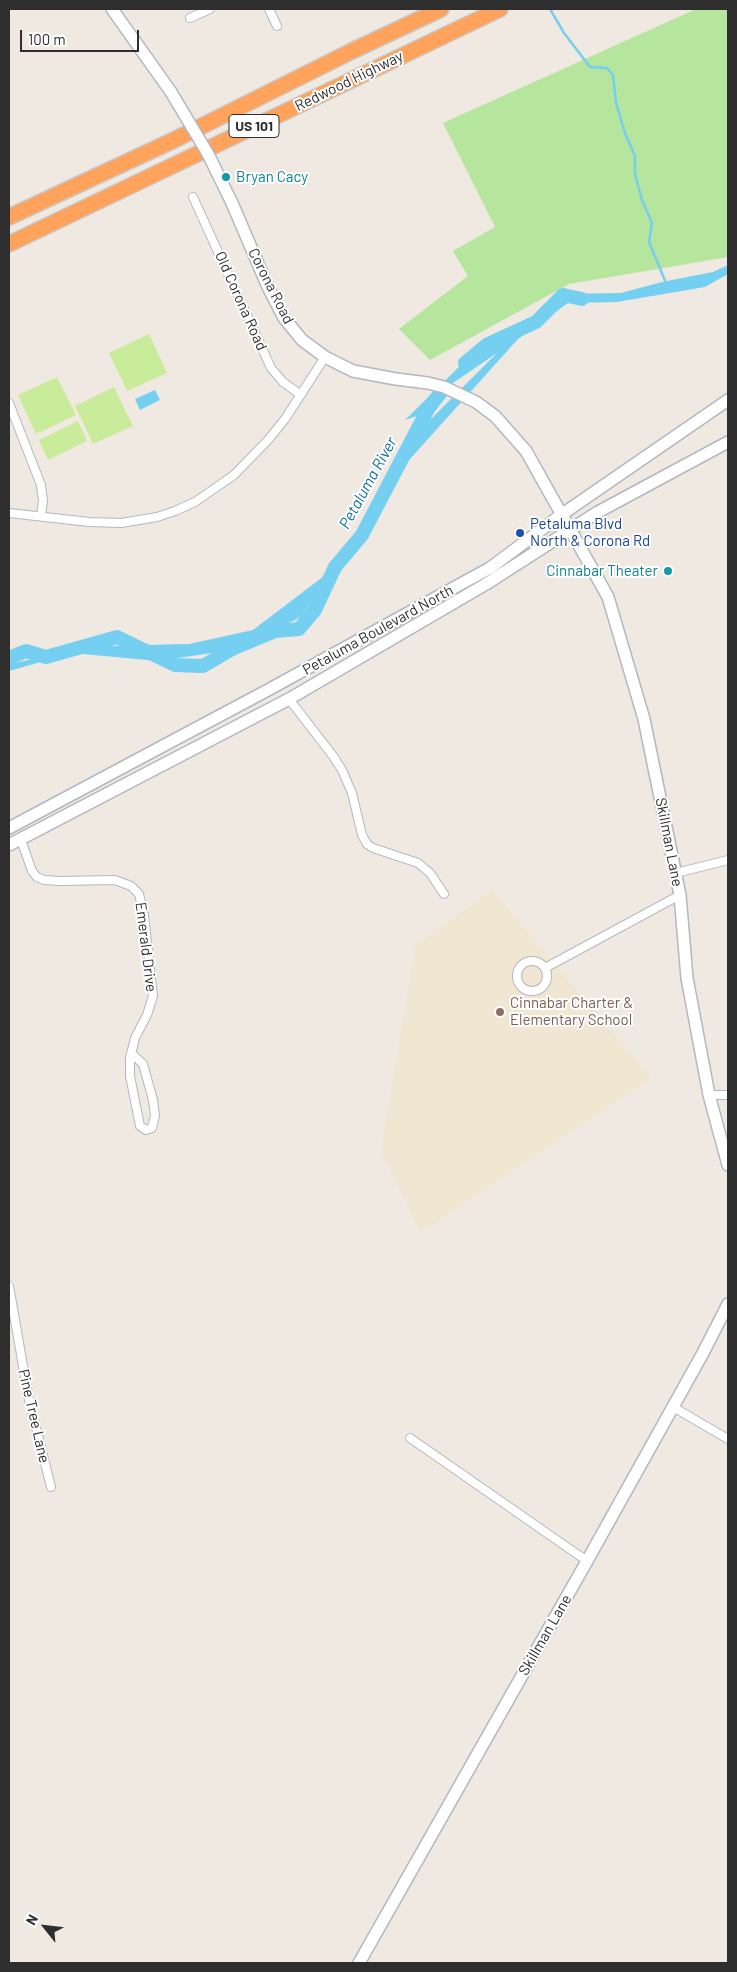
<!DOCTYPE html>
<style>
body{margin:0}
#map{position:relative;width:737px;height:1972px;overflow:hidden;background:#efe9e1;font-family:Barlow,sans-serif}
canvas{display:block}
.frame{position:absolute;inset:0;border:10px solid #2e2e2e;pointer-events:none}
.north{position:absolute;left:20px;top:1902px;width:50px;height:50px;-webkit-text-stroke:4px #fff;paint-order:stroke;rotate:299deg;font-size:14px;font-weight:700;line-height:20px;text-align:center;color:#2e2e2e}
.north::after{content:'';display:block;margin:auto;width:18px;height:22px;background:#2e2e2e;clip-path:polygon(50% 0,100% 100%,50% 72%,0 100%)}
.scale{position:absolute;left:20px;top:30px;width:119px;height:22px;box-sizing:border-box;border:2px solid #2e2e2e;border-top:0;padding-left:6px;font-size:15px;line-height:18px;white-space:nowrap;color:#2e2e2e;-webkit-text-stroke:4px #fff;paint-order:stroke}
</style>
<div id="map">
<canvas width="737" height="1972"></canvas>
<div class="frame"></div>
<div class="north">N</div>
<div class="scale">100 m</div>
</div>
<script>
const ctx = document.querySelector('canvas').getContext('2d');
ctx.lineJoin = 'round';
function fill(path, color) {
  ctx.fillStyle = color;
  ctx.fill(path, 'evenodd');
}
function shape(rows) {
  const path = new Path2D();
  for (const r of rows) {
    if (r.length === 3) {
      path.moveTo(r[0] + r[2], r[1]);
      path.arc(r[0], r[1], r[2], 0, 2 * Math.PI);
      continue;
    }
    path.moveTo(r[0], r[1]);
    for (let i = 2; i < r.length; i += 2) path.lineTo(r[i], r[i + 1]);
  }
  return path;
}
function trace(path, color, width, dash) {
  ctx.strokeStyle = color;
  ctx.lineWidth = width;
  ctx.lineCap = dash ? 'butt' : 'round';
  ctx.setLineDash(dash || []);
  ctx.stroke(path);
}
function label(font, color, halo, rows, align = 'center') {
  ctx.font = font + ' Barlow,sans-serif';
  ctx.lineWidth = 4;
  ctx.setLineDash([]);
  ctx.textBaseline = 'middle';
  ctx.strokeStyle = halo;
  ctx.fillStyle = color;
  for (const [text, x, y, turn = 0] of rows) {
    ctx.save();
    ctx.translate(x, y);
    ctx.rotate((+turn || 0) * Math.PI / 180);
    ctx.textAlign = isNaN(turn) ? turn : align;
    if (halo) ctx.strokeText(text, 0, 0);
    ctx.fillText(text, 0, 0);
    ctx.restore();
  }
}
fill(shape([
 [492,890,651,1078,420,1233,381,1150,416,945]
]), '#f0e6d1');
fill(shape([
 [696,9,728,9,728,257,569,284,430,360,399,329,468,276,453,251,495,227,443,123]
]), '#b6e59e');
fill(shape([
 [149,334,167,373,127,391,109,353],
 [57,377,76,415,36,434,18,395],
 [114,387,133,426,93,444,75,406],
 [78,421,87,441,48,460,39,440]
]), '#c9ec9a');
fill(shape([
 [728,265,728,274,705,287,617,302,568,303,518,339,392,479,344,564,299,618,232,650,158,661,72,653,9,671,9,664,33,659,62,647,189,644,253,630,328,573,362,525,407,443,497,353,453,383,420,415,405,420,469,357,520,330,566,294,621,293,662,282,713,272],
 [155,390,160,400,140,410,135,399]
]), '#75cff0');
trace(shape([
 [550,9,564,33,590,67,607,68,613,75,616,103,625,133,635,156,635,174,642,200,652,223,649,242,666,283]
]), '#75cff0', 2.5);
trace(shape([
 [465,363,488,344,536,322,563,295,582,299],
 [9,658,26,651,46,657,117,637,175,665,203,666,234,648,275,631,299,629,315,610,335,567,362,535,428,409,445,387]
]), '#75cff0', 14);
const street = shape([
 [269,9,277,26],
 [190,18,210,9],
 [193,197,271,368,283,382,301,395],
 [9,403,41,485,43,501,41,516],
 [9,513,89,522,121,523,157,517,175,511,195,502,234,475,268,440,285,419,325,357],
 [289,699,333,756,342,770,352,793,362,835,367,844,373,848,418,863,430,873,444,894],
 [21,840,32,871,37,877,44,880,61,881,115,880,131,886,139,894,144,915,153,996,147,1015,135,1038,130,1058,130,1076,140,1126,146,1130,152,1128,155,1115,153,1100,143,1064,131,1053],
 [676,873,728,860],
 [532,976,15],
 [545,968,680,895],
 [709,1095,728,1095],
 [9,1286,29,1400,51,1487],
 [673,1407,728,1439],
 [410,1438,587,1561]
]);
const secondary = shape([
 [112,9,171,92],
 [232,203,268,287,284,318,302,340,325,357,353,371,396,379,428,383,444,387,476,402,495,416,526,451,608,597,644,719,680,895,687,978,709,1095,728,1165],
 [9,828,268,690,468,580,490,568,561,515,728,400],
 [9,845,289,699,486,584,598,512,728,442],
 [359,1963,587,1561,703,1353,728,1304]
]);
const highway = shape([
 [9,217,174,140,352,51,441,9],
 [9,244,500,9]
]);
trace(street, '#b4b7c1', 10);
trace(secondary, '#b4b7c1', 14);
trace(highway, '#c9c9c9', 18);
trace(street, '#fff', 8);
trace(secondary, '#fff', 11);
trace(highway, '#ffa35c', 15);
const secondaryBridge = shape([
 [171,92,208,154,232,203]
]);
trace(secondaryBridge, '#b4b7c1', 14, []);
trace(secondaryBridge, '#fff', 11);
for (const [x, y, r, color] of [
 [226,177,5,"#0f9aa8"],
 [520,533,5,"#1a4fb4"],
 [668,571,5,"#0f9aa8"],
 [500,1012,5,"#8d6e63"]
]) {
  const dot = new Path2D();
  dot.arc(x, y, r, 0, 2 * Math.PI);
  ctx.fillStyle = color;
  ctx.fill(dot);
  trace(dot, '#fff', 2);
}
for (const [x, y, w] of [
 [254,126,50]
]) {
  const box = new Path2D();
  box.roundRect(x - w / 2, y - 11.5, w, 23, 4);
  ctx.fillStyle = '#fff';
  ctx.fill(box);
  trace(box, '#2e2e2e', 1);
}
label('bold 14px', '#2e2e2e', null, [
 ["US 101",254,126]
]);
label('15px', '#2e2e2e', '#fff', [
 ["Redwood Highway",349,81,-26],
 ["Corona Road",271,286,63],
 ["Old Corona Road",241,301,66],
 ["Petaluma Boulevard North",378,630,-29],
 ["Skillman Lane",669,842,79],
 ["Emerald Drive",146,947,83],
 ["Pine Tree Lane",34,1416,77],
 ["Skillman Lane",545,1635,-60]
]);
label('15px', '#0d838f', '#fff', [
 ["Bryan Cacy",236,177],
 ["Cinnabar Theater",658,571,"right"]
], 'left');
label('15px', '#164399', '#fff', [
 ["Petaluma Blvd",530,524],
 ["North & Corona Rd",530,541]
], 'left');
label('15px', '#785e54', '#fff', [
 ["Cinnabar Charter &",510,1003],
 ["Elementary School",510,1020]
], 'left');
label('italic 16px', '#0d6fa3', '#fff', [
 ["Petaluma River",368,483,-61]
]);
</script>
